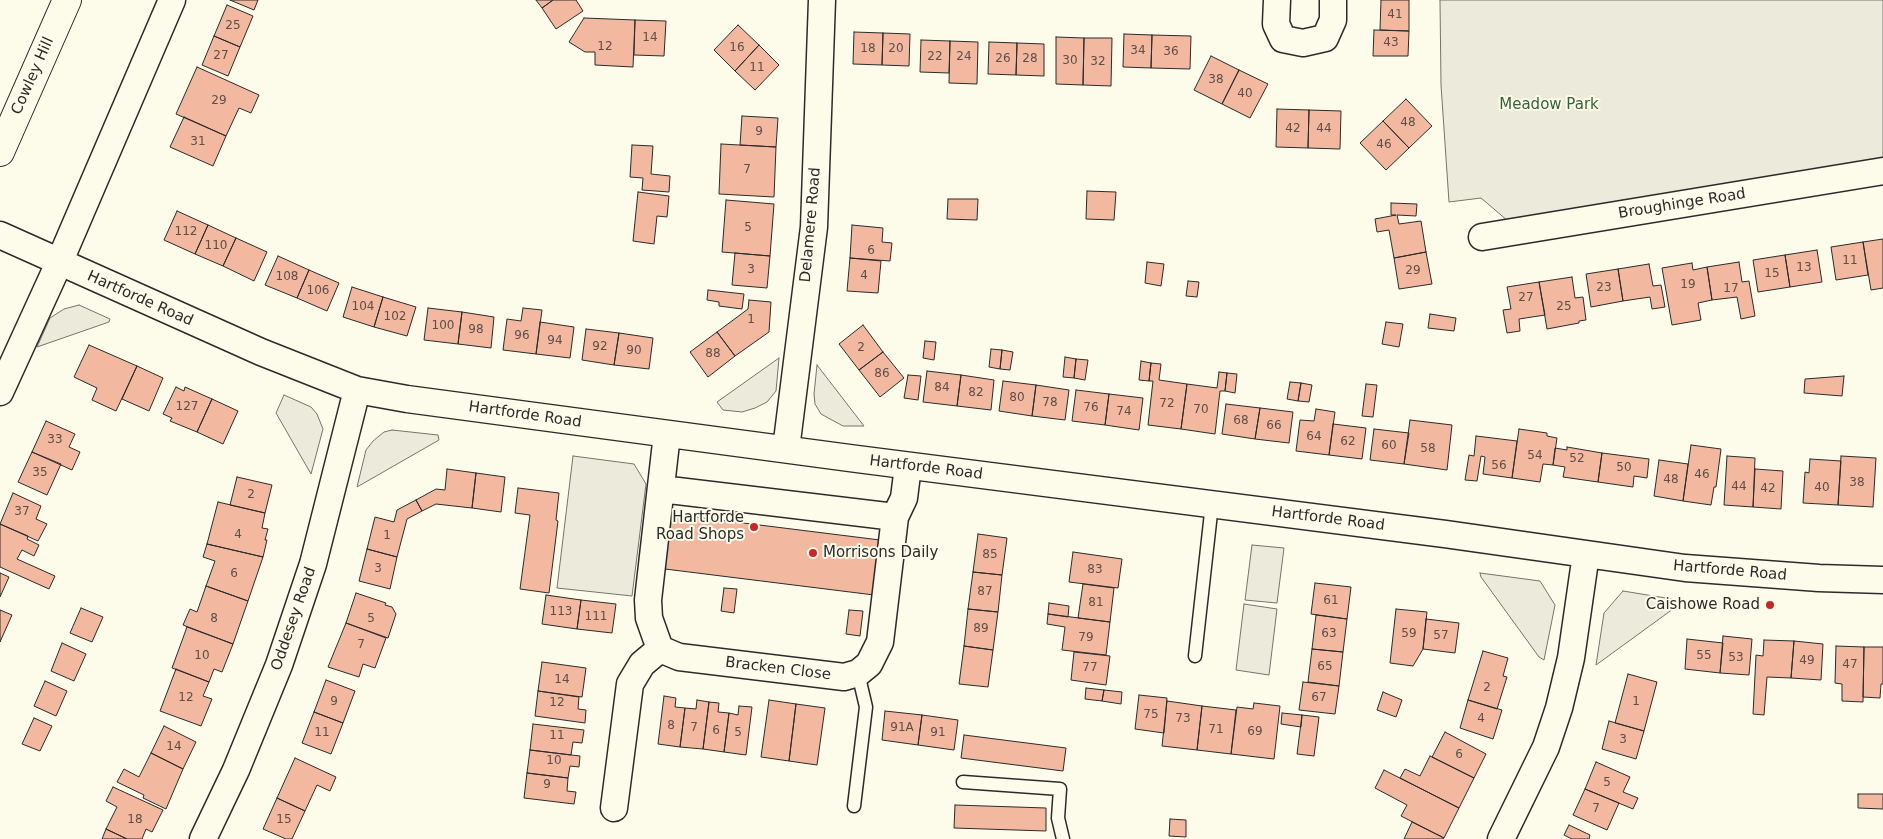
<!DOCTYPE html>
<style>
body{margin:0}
canvas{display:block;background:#fdfbea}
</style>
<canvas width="1883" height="839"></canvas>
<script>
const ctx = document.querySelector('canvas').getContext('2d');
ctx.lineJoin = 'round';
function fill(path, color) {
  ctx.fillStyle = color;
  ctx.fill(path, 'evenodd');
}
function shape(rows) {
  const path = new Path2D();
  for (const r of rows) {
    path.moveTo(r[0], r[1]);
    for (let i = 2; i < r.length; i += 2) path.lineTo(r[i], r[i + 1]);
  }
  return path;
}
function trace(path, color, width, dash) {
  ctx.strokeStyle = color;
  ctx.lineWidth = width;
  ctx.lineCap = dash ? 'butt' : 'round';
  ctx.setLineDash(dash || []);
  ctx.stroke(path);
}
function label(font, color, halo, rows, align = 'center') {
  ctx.font = font + ' "DejaVu Sans",sans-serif';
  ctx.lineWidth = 4;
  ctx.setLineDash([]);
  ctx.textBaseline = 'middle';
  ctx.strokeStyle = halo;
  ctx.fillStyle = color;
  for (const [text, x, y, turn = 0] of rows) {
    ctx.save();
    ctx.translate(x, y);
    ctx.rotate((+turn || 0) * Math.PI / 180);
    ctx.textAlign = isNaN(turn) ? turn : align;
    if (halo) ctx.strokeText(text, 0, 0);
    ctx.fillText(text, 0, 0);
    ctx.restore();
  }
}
const green = shape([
 [1440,0,1883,0,1883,158,1570,209,1508,221,1481,198,1449,202,1441,85,1440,0],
 [79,305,110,319,109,322,37,347,50,318,64,309,79,305],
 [779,358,776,391,767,402,755,408,742,412,723,410,717,402,779,358],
 [817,365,864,426,843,426,821,414,815,404,814,394,817,365],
 [284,395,311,407,317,414,323,429,311,474,276,413,284,395],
 [392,430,438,435,439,440,357,487,366,450,373,441,384,432,392,430],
 [573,456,634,464,646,484,632,596,557,588,573,456],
 [1252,545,1284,548,1277,603,1245,600,1252,545],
 [1480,573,1540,581,1555,605,1544,660,1539,657,1481,577,1480,573],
 [1623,591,1684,601,1596,665,1604,613,1623,591],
 [1244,604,1277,609,1269,675,1236,670,1244,604]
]);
fill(green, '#ecebdb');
trace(green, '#74746e', 1);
const building = shape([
 [230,0,258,0,254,10,230,0],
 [536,0,553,0,542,8,536,0],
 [553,0,576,0,583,11,556,29,542,8,553,0],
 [1381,0,1409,0,1409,31,1380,30,1381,0],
 [227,5,253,16,240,47,214,36,227,5],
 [584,18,635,20,633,67,595,65,595,52,585,52,569,42,584,18],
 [635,20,666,21,664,56,634,55,635,20],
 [738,25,759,45,735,71,714,50,738,25],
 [1374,30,1409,31,1408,56,1373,56,1374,30],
 [854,32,883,33,882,65,853,64,854,32],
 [883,33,910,34,909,66,882,65,883,33],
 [1124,34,1152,35,1151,68,1123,67,1124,34],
 [1152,35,1191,36,1190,69,1151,68,1152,35],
 [214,36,240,47,228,76,202,65,214,36],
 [1056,37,1084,38,1083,85,1056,84,1056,37],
 [1084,38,1112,38,1111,86,1083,85,1084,38],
 [921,40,950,41,949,73,920,72,921,40],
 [950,41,978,42,977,84,949,83,950,41],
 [989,42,1017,43,1016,75,988,74,989,42],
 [1017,43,1044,44,1044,76,1016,75,1017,43],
 [759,45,779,65,755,90,735,71,759,45],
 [1211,56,1239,70,1222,104,1194,90,1211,56],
 [197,67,259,95,251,113,239,108,226,136,176,114,197,67],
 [1239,70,1268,84,1250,118,1222,104,1239,70],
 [1406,99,1432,126,1409,148,1383,121,1406,99],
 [1277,109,1309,110,1308,148,1276,147,1277,109],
 [1309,110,1341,111,1340,149,1308,148,1309,110],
 [742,116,778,118,776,147,740,145,742,116],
 [184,117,226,136,213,166,170,147,184,117],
 [1383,121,1409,148,1386,170,1360,143,1383,121],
 [721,144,776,147,774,197,719,194,721,144],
 [632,145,653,146,651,174,670,176,669,192,642,190,643,178,630,177,632,145],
 [1087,191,1116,192,1114,220,1086,219,1087,191],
 [638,192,669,196,667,217,657,216,654,244,633,241,638,192],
 [948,199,978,199,977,220,947,219,948,199],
 [726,200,774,204,770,256,722,252,726,200],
 [1391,203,1417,204,1416,216,1397,215,1399,224,1421,221,1426,252,1394,258,1389,230,1377,232,1375,219,1396,215,1391,215,1391,203],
 [177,211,208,225,195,254,164,240,177,211],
 [208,225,236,238,223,266,195,254,208,225],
 [852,225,883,228,882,242,892,243,890,261,850,258,852,225],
 [236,238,267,252,254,281,223,266,236,238],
 [1883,239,1883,288,1871,290,1863,242,1883,239],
 [1863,242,1868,275,1836,280,1831,247,1863,242],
 [1817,250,1822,282,1790,287,1785,255,1817,250],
 [1426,252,1432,284,1399,289,1394,258,1426,252],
 [735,253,770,256,767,288,732,285,735,253],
 [1785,255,1790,287,1758,292,1753,260,1785,255],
 [278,256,309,270,297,298,265,285,278,256],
 [850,258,881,261,878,293,847,291,850,258],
 [1147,262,1164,264,1161,286,1145,283,1147,262],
 [1739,262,1742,282,1749,281,1755,316,1741,319,1737,297,1712,300,1707,267,1739,262],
 [1692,263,1693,270,1707,267,1712,300,1698,303,1701,320,1672,325,1662,268,1692,263],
 [1649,264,1653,286,1661,285,1665,307,1652,309,1650,297,1623,301,1618,269,1649,264],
 [1618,269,1623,301,1591,307,1586,274,1618,269],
 [309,270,339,283,327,311,297,298,309,270],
 [1572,277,1575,298,1583,297,1586,320,1579,321,1579,323,1547,329,1539,282,1572,277],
 [1188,281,1199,282,1197,297,1186,296,1188,281],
 [1539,282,1545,315,1519,319,1520,331,1507,333,1503,310,1511,309,1507,287,1539,282],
 [352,287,383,297,374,327,343,317,352,287],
 [708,290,744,294,742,309,719,306,719,302,707,300,708,290],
 [383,297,416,307,407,336,374,327,383,297],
 [749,300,771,302,769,332,735,356,717,332,748,309,749,300],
 [428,308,462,312,458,344,424,340,428,308],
 [523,308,542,310,536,354,503,350,507,319,521,321,523,308],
 [462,312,494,317,491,348,458,344,462,312],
 [1430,314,1456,318,1454,331,1428,328,1430,314],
 [540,322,574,327,570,358,536,354,540,322],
 [1386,322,1403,324,1399,347,1382,344,1386,322],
 [863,325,883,352,859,370,839,344,863,325],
 [586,329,619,333,614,365,582,360,586,329],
 [717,332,735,356,708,377,690,352,717,332],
 [619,333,653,338,649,369,614,365,619,333],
 [925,341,936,342,934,360,923,358,925,341],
 [89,345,137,366,116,411,92,400,97,388,74,377,89,345],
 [991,349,1002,350,1000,369,989,367,991,349],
 [1002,350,1013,352,1010,370,1000,369,1002,350],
 [883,352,904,378,880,397,859,370,883,352],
 [1065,357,1076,359,1074,378,1063,377,1065,357],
 [1076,359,1088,360,1085,380,1074,378,1076,359],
 [1141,361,1151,363,1149,381,1139,380,1141,361],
 [1151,363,1161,364,1159,380,1187,384,1181,429,1148,425,1153,381,1149,381,1151,363],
 [137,366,163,378,149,411,122,399,137,366],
 [927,371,961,375,957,406,923,402,927,371],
 [1219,372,1227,373,1225,391,1220,391,1215,434,1181,429,1187,384,1217,388,1219,372],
 [1227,373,1237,374,1235,393,1225,391,1227,373],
 [908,375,921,376,918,400,904,398,908,375],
 [961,375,994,380,991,410,957,406,961,375],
 [1844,376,1842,396,1804,393,1805,379,1844,376],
 [1003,381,1036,385,1032,416,999,411,1003,381],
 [1290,382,1301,383,1298,401,1287,399,1290,382],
 [1301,383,1312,385,1309,402,1298,401,1301,383],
 [1366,384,1377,385,1373,417,1362,416,1366,384],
 [1036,385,1069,390,1065,420,1032,416,1036,385],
 [176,387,184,391,185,387,212,399,197,432,170,421,172,418,163,414,176,387],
 [1076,390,1109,394,1105,425,1072,421,1076,390],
 [1109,394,1143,398,1139,430,1105,425,1109,394],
 [212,399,238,411,223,444,197,432,212,399],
 [1226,404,1260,408,1255,439,1222,434,1226,404],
 [1260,408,1293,412,1289,443,1255,439,1260,408],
 [1316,409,1335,412,1329,455,1296,451,1300,420,1314,421,1316,409],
 [1410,420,1452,425,1447,470,1404,464,1410,420],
 [46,421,75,434,69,447,80,452,72,470,32,452,46,421],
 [1333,424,1366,428,1362,459,1329,455,1333,424],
 [1374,429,1409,433,1404,464,1370,460,1374,429],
 [1519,429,1547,433,1547,436,1557,438,1553,465,1543,464,1540,482,1512,478,1519,429],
 [1476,436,1517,441,1512,478,1483,474,1485,457,1481,456,1477,481,1465,480,1469,455,1474,456,1476,436],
 [1691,445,1721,449,1716,487,1714,487,1711,505,1683,501,1691,445],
 [1567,447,1602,453,1598,482,1563,477,1565,467,1553,465,1555,448,1567,450,1567,447],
 [32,452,61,464,47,495,18,482,32,452],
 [1602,453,1649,459,1647,478,1634,476,1633,487,1598,482,1602,453],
 [1727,456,1755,458,1753,507,1724,505,1727,456],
 [1841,456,1876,458,1873,507,1838,505,1841,456],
 [1810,459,1841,461,1838,505,1803,503,1805,472,1809,473,1810,459],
 [1659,460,1688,464,1683,501,1654,496,1659,460],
 [447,469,476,473,472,508,436,504,422,511,416,500,436,489,445,490,447,469],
 [1755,469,1783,471,1781,509,1753,507,1755,469],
 [476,473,505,477,501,512,472,508,476,473],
 [237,477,272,485,265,513,230,505,237,477],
 [518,488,559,493,556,520,558,521,549,593,520,589,530,515,515,513,518,488],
 [13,493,41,506,36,519,47,524,38,541,0,524,13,493],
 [416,500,422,511,407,519,397,557,367,549,375,517,394,522,397,510,416,500],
 [218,502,265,513,262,528,268,529,265,540,267,540,263,557,207,544,218,502],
 [671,514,880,540,874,595,665,569,671,514],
 [0,524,28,536,27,539,39,545,34,556,22,550,17,559,55,576,49,589,0,567,0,524],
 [978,534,1007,538,1002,575,973,572,978,534],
 [207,544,263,557,248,601,206,586,215,561,203,557,207,544],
 [367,549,397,557,390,589,359,581,367,549],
 [1073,552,1122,559,1118,588,1069,582,1073,552],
 [973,572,1002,575,998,612,968,609,973,572],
 [0,573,9,577,0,597,0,573],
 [1315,583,1351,587,1347,619,1311,614,1315,583],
 [1083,584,1114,588,1110,622,1078,618,1083,584],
 [206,586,248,601,233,644,183,625,190,609,197,612,206,586],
 [724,588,737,589,734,613,721,611,724,588],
 [356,593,386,603,385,605,392,607,396,614,388,638,346,623,356,593],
 [546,595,581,600,577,629,542,624,546,595],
 [581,600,616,604,612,633,577,629,581,600],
 [1049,603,1069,606,1068,617,1048,614,1049,603],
 [81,608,103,617,92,642,70,633,81,608],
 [968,609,998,612,993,650,964,646,968,609],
 [1396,609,1427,612,1423,649,1413,666,1390,663,1396,609],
 [0,610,12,615,0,642,0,610],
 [849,610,863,611,860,636,846,634,849,610],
 [1048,614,1110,622,1106,655,1062,650,1065,627,1047,624,1048,614],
 [1316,615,1347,619,1343,652,1312,649,1316,615],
 [1426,619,1459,623,1455,653,1423,649,1426,619],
 [346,623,386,638,375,668,363,664,359,677,328,667,346,623],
 [187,627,233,644,222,672,214,669,209,682,172,668,187,627],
 [1723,636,1752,639,1749,675,1720,673,1723,636],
 [1687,639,1723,643,1720,673,1685,669,1687,639],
 [1764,640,1794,641,1791,678,1767,677,1764,715,1753,714,1756,655,1763,656,1764,640],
 [1794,641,1823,644,1821,680,1791,678,1794,641],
 [62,643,86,654,74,681,51,671,62,643],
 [964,646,993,650,988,687,959,684,964,646],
 [1836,646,1864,647,1863,702,1842,701,1842,684,1835,683,1836,646],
 [1864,647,1883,647,1883,684,1881,684,1880,698,1863,697,1864,647],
 [1312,649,1343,652,1339,686,1308,682,1312,649],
 [1483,651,1508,658,1503,676,1507,677,1497,709,1468,700,1483,651],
 [1074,652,1110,656,1106,685,1071,680,1074,652],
 [542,662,586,668,582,697,538,691,542,662],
 [176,669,209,682,203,696,212,699,201,726,160,711,176,669],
 [1628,674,1657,682,1644,731,1615,723,1628,674],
 [326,680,355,691,343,723,314,712,326,680],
 [45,681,67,691,56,716,34,706,45,681],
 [1303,682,1339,686,1335,714,1299,710,1303,682],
 [1086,688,1104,690,1102,701,1085,699,1086,688],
 [1104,690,1122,692,1121,704,1102,701,1104,690],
 [538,691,579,697,578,709,586,710,585,723,535,716,538,691],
 [1383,692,1402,700,1396,717,1377,710,1383,692],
 [1139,695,1167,698,1164,733,1135,729,1139,695],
 [664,696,676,698,675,707,685,708,680,747,658,744,664,696],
 [697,700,709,702,703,749,680,747,685,708,696,709,697,700],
 [769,700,796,704,789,761,761,757,769,700],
 [1468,700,1502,710,1493,739,1460,728,1468,700],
 [1167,701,1202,706,1197,750,1162,746,1167,701],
 [709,702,719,703,718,712,729,713,724,752,703,749,709,702],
 [1254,703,1280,706,1274,759,1231,754,1237,707,1253,709,1254,703],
 [796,704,825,708,817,765,789,761,796,704],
 [739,706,752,707,746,755,724,752,729,713,738,715,739,706],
 [1202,706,1236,710,1231,754,1197,750,1202,706],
 [885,711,922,715,918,745,882,740,885,711],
 [314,712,343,723,331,754,302,743,314,712],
 [1282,713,1302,715,1301,727,1281,724,1282,713],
 [922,715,958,720,954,750,918,745,922,715],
 [1302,715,1319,717,1314,756,1297,754,1302,715],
 [34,718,52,726,40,751,22,744,34,718],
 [1609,721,1644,731,1636,759,1602,749,1609,721],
 [533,724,584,730,582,743,573,742,571,755,530,750,533,724],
 [164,726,196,742,183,769,151,753,164,726],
 [1445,732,1486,754,1474,778,1432,757,1445,732],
 [964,735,1066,748,1063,771,961,758,964,735],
 [530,750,580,756,579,767,570,766,568,778,527,773,530,750],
 [151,753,183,769,166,809,143,798,144,795,117,782,124,769,139,777,151,753],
 [1430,756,1474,778,1459,808,1400,778,1405,769,1420,776,1430,756],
 [295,758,336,777,330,791,317,785,305,811,277,798,295,758],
 [1596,762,1630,777,1623,792,1638,798,1633,809,1585,789,1596,762],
 [1384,770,1459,808,1444,838,1401,816,1407,805,1375,788,1384,770],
 [527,773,568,778,567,791,576,792,574,804,524,798,527,773],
 [113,787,163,810,152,832,146,829,142,839,127,839,106,829,117,807,106,801,113,787],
 [1585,789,1619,803,1607,830,1573,815,1585,789],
 [1858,794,1883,794,1883,809,1858,808,1858,794],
 [277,798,305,811,292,839,286,839,263,829,277,798],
 [955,805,1046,808,1046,831,954,828,955,805],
 [1170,819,1186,820,1186,837,1169,836,1170,819],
 [1412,822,1444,838,1443,839,1404,839,1412,822],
 [1569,825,1590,835,1589,839,1572,839,1564,835,1569,825],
 [106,829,127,839,102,839,106,829]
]);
fill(building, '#f2b8a0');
trace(building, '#2b2b2b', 1);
const service = shape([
 [1195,656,1212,504],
 [963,782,1060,789,1058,818,1063,839],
 [854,806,866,707,858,673]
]);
const minor = shape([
 [1277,0,1276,24,1283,39,1303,43,1325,38,1333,20,1333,0],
 [0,235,261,352,357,390,407,399,857,459,1445,534,1685,568,1819,578,1883,580],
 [1482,237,1883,171],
 [0,392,59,263,172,0],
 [667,434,648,600,649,618,660,649,679,657,844,677,858,673,869,664,880,642,895,517,904,498,908,466],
 [786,449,814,227,822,0],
 [661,489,895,517],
 [614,808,630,684,642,664,660,649],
 [203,839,236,770,279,665,313,564,357,390],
 [1501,839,1546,747,1559,708,1571,658,1586,554]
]);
const secondary = shape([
 [0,152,67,0]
]);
trace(service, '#2b2b2b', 15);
trace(minor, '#2b2b2b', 29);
trace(secondary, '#2b2b2b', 30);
trace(service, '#fdfbea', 12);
trace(minor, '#fdfbea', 26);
trace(secondary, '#fdfbea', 28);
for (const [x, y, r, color] of [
 [754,527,5,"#c62828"],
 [813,553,5,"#c62828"],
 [1770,605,5,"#c62828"]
]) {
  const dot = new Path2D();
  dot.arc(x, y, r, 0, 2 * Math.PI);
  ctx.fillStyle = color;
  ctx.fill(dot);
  trace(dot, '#fdfbea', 2);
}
label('12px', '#5d4e48', null, [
 ["41",1395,15],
 ["25",233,26],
 ["14",650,38],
 ["43",1391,43],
 ["12",605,47],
 ["16",737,48],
 ["18",868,49],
 ["20",896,49],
 ["34",1138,51],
 ["36",1171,52],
 ["27",221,56],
 ["22",935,57],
 ["24",964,57],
 ["26",1003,59],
 ["28",1030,59],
 ["30",1070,61],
 ["32",1098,62],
 ["11",757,68],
 ["38",1216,80],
 ["40",1245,94],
 ["29",219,101],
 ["48",1408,123],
 ["42",1293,129],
 ["44",1324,129],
 ["9",759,132],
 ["31",198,142],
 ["46",1384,145],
 ["7",747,170],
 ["5",748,228],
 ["112",186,232],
 ["110",216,246],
 ["6",871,251],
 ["11",1850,261],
 ["13",1804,268],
 ["3",751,270],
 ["29",1413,271],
 ["15",1772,274],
 ["4",864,276],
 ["108",287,277],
 ["19",1688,285],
 ["23",1604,288],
 ["17",1731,289],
 ["106",318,291],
 ["27",1526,298],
 ["104",363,307],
 ["25",1564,307],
 ["102",395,317],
 ["1",751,320],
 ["100",443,326],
 ["98",476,330],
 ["96",522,336],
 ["94",555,341],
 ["92",600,347],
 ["2",861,348],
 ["90",634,351],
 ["88",713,354],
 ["86",882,374],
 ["84",942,388],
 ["82",976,393],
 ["80",1017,398],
 ["78",1050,403],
 ["72",1167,404],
 ["127",187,407],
 ["76",1091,408],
 ["70",1201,410],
 ["74",1124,412],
 ["68",1241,421],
 ["66",1274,426],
 ["64",1314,437],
 ["33",55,440],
 ["62",1348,442],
 ["60",1389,446],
 ["58",1428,449],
 ["54",1535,456],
 ["52",1577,459],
 ["56",1499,466],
 ["50",1624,468],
 ["35",40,473],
 ["46",1702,475],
 ["48",1671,480],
 ["38",1857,483],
 ["44",1739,487],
 ["40",1822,488],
 ["42",1768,489],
 ["2",251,495],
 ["37",22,512],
 ["4",238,535],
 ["1",387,536],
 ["85",990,555],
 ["3",378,569],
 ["83",1095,570],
 ["6",234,574],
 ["87",985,592],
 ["61",1331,601],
 ["81",1096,603],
 ["113",561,612],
 ["111",596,617],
 ["8",214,619],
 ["5",371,619],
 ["89",981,629],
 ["63",1329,634],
 ["59",1409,634],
 ["57",1441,636],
 ["79",1086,638],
 ["7",361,645],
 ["10",202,656],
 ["55",1704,656],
 ["53",1736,658],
 ["49",1807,661],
 ["47",1850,665],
 ["65",1325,667],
 ["77",1090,668],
 ["14",562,680],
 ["2",1487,688],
 ["12",186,698],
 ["67",1319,698],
 ["9",334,702],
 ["1",1636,702],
 ["12",557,703],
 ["75",1151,715],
 ["73",1183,719],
 ["4",1481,719],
 ["8",671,726],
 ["7",694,728],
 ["91A",902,728],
 ["71",1216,730],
 ["6",716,731],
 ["69",1255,732],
 ["11",322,733],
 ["5",738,733],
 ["91",938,733],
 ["11",557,736],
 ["3",1623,740],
 ["14",174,747],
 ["6",1459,755],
 ["10",554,761],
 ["5",1607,783],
 ["9",547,785],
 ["7",1596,809],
 ["18",135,820],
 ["15",284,820]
]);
label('15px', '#2b2b2b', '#fdfbea', [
 ["Cowley Hill",33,76,-66],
 ["Broughinge Road",1682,204,-9],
 ["Delamere Road",811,225,-85],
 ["Hartforde Road",140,299,24],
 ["Hartforde Road",525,415,8],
 ["Hartforde Road",926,468,7],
 ["Hartforde Road",1328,519,7],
 ["Hartforde Road",1730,571,5],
 ["Oddesey Road",294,619,-71],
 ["Bracken Close",778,669,7]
]);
label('15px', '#34623c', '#fdfbea', [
 ["Meadow Park",1549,105]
]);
label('15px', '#2b2b2b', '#fdfbea', [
 ["Hartforde",744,518],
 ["Road Shops",744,535],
 ["Morrisons Daily",823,553,"left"],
 ["Caishowe Road",1760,605]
], 'right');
</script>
